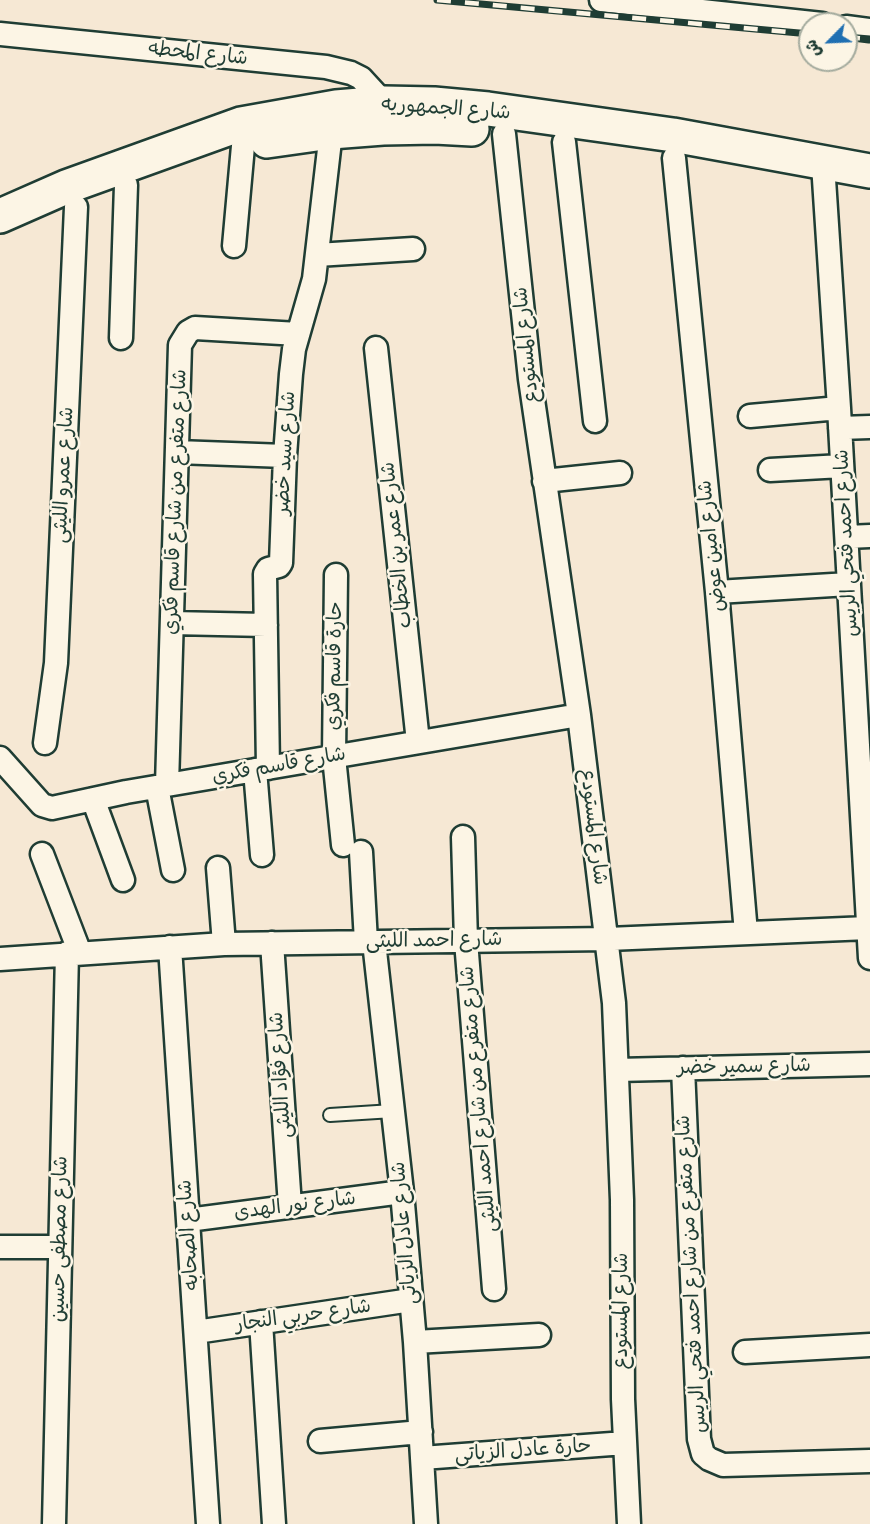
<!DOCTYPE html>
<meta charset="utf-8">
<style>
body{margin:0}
#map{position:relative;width:870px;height:1524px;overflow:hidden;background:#f6e8d4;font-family:Pangolin,"Playpen Sans Arabic",sans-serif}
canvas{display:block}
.north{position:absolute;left:798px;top:12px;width:60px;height:60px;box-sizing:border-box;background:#fcf5e5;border:2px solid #a4ab9e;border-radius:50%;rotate:246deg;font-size:16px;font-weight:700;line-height:24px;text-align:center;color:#1f3d34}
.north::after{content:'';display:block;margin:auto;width:21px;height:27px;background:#1f6fb2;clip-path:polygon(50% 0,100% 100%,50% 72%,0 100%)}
</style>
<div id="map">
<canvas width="870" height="1524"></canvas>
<div class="north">ش</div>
</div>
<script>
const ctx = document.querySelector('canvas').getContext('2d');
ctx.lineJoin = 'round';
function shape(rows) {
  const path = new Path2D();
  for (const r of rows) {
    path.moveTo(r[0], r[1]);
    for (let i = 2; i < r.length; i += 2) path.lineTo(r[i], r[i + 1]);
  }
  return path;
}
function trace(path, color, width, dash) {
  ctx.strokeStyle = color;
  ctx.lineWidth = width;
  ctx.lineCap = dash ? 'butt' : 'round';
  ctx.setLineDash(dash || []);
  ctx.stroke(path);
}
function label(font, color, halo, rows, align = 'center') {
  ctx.font = font + ' Pangolin,"Playpen Sans Arabic",sans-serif';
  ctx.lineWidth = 5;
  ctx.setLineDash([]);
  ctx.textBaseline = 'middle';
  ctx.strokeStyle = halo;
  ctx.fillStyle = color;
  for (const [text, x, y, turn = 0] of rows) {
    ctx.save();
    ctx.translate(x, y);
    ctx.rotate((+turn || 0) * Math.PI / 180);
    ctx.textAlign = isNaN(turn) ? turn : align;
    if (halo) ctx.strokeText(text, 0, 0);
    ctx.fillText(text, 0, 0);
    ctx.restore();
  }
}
const lane = shape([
 [330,1115,393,1111]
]);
const street = shape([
 [601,0,822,24],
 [846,27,870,30],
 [0,34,326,67,351,73,361,78,384,103],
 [504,134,530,379,579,715,614,1003,622,1200,623,1399,629,1524],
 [564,142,595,421],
 [674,158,717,592,746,933],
 [823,164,839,408,870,958],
 [234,246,243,146],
 [317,255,413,249],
 [121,338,126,185],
 [376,348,418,742],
 [750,416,839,408],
 [840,428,870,427],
 [177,452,285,456],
 [770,470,842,466],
 [544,481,620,473],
 [847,537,870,536],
 [336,575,334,757,343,845],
 [717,592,849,584],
 [172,623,266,625],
 [45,743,56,663,76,207],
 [0,758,42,805,52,808,126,792,579,715],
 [268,768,265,574,268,569,279,566,281,563,285,456,291,374,294,349,314,279,331,132],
 [255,770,262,855],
 [167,785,180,345,188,332,195,328,298,334],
 [157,787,173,870],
 [93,799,123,880],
 [463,837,466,941,494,1289],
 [361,852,366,942],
 [42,854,80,953],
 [218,868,224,944],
 [374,942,402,1192,415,1342,426,1524],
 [272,943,290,1206],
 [170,947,208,1524],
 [0,959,224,944,608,939,868,928],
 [683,1068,699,1439,703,1454,709,1459,723,1465,870,1461],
 [617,1070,870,1064],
 [188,1220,402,1192],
 [0,1247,59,1247],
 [261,1322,274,1524],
 [196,1332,411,1300],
 [415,1342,539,1335],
 [745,1352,870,1345],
 [320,1441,421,1432],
 [422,1458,625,1443],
 [54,1524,67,953]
]);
const secondary = shape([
 [267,141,331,132,383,128,435,127,472,129],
 [0,216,66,187,241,124,336,107,384,103,434,104,488,109,673,135,870,171]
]);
trace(lane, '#1f3d34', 16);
trace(street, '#1f3d34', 27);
trace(secondary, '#1f3d34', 38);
trace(lane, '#fcf5e5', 12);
trace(street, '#fcf5e5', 22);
trace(secondary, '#fcf5e5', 33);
const rail = shape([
 [437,0,810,34],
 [846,37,870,39]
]);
trace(rail, '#1f3d34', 7);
trace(rail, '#fcf5e5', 4.5, [14]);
label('20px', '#1f3d34', '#fcf5e5', [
 ["شارع المحطه",198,54,6],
 ["شارع الجمهوريه",446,109,4],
 ["شارع المستودع",527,345,-96],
 ["شارع سيد خضر",286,453,-87],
 ["شارع عمرو الليثى",64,475,-87],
 ["شارع متفرع من شارع قاسم فكري",176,502,-88],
 ["شارع احمد فتحي الريس",847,543,-93],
 ["شارع عمر بن الخطاب",397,545,-96],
 ["شارع امين عوض",712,546,-96],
 ["حارة قاسم فكري",335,666,-89],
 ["شارع قاسم فكري",279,766,-10],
 ["شارع المستودع",593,827,83],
 ["شارع احمد الليثى",434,941,-1],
 ["شارع سمير خضر",744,1067,-1],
 ["شارع فؤاد الليثى",281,1075,-94],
 ["شارع متفرع من شارع احمد الليثى",479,1099,-95],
 ["شارع نور الهدى",295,1206,-7],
 ["شارع عادل الزياتى",405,1233,-95],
 ["شارع الصحابه",189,1235,-94],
 ["شارع مصطفى حسين",60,1239,-89],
 ["شارع متفرع من شارع احمد فتحي الريس",692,1274,-93],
 ["شارع المستودع",622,1311,-90],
 ["شارع حربي النجار",303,1316,-8],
 ["حارة عادل الزياتى",523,1451,-4]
]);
</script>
